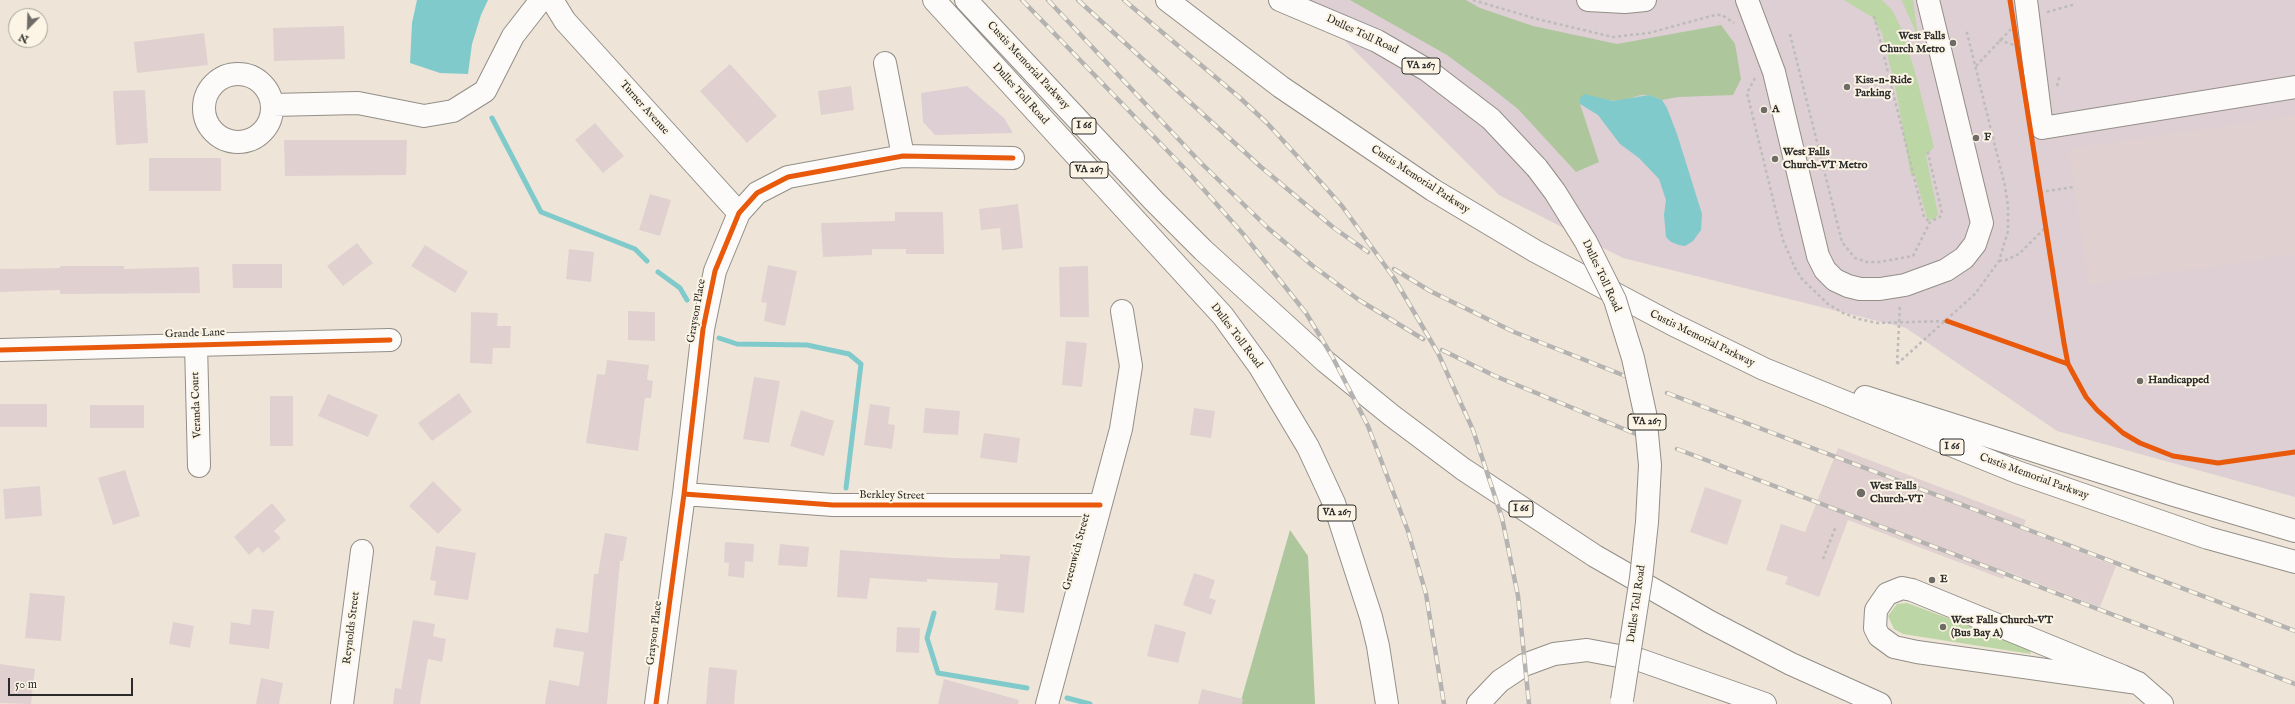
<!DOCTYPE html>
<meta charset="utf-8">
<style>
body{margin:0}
#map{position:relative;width:2295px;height:704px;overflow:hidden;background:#eee5d8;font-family:"IM FELL English",serif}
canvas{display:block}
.north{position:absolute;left:8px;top:8px;width:40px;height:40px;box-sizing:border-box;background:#fcf5e5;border:1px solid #a8a49b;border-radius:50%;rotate:203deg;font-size:11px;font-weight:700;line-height:16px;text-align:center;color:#2b2b2b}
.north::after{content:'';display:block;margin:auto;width:14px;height:18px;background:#6f6c68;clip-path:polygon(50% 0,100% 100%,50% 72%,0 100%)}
.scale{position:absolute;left:8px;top:678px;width:125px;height:18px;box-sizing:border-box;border:2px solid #2b2b2b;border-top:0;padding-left:5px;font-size:12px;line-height:14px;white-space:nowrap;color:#2b2b2b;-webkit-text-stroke:3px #fcf5e5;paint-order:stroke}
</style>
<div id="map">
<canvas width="2295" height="704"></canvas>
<div class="north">N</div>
<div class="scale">50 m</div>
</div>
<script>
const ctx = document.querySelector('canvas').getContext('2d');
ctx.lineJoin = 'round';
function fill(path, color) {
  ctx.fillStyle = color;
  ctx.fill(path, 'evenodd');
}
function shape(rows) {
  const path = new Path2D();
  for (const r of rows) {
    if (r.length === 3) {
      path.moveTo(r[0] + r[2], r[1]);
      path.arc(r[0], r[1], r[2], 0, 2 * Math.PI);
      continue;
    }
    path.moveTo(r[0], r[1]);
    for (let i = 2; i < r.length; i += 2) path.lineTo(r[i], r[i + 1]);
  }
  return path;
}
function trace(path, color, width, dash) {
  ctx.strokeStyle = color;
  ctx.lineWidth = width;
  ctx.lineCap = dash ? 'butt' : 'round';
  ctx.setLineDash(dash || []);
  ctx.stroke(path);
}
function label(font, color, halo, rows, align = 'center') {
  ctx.font = font + ' "IM FELL English",serif';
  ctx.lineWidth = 4;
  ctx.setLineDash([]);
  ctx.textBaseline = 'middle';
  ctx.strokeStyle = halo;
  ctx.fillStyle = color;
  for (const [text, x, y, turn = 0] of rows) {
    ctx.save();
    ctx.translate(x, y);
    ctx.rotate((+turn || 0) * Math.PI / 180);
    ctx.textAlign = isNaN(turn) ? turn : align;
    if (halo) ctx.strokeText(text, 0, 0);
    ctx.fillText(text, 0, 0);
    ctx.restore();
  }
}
fill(shape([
 [1304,0,2295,0,2295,497,2057,431,1906,328,1623,258,1499,195],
 [967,86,1004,118,1013,133,935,135,923,122,921,93]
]), '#ddcfd3');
fill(shape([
 [1844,0,1882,0,1892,10,1902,30,1917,79,1934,147,1926,156,1938,214,1936,218,1931,220,1927,218,1915,175,1911,176,1896,90,1882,33,1872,17],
 [1901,0,1913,0,1918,37,1902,1],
 [1907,603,2023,646,2029,649,2031,654,1903,634,1894,629,1888,616,1897,604]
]), '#bdd6a5');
fill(shape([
 [1350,0,1466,0,1480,8,1533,26,1617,44,1721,25,1735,44,1741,79,1733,95,1678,97,1662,100,1649,95,1641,95,1620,101,1603,100,1580,104,1599,162,1576,172,1518,109,1489,86,1447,55],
 [1290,530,1308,556,1315,704,1240,704]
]), '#adc69c');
fill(shape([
 [417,0,488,0,481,15,472,44,468,74,440,73,410,63,412,23],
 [1584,94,1613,101,1649,95,1662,100,1667,108,1677,134,1702,214,1701,230,1693,241,1685,246,1679,245,1671,242,1666,237,1664,215,1666,200,1659,179,1639,158,1620,144,1598,115,1580,104,1580,98]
]), '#80cacc');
trace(shape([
 [492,118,541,212,635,249,647,261],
 [658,272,680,288,687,300],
 [719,338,737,344,807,345,849,354,861,364,846,488],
 [934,613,927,638,938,673,1027,688],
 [1067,698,1090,704]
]), '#80cacc', 5);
fill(shape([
 [344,26,345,59,274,61,273,28],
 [204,33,208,65,137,73,134,42],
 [730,64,777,116,747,143,700,91],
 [851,86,854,110,821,115,818,91],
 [145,90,148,143,116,145,113,91],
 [2295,116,2295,254,2089,284,2069,149],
 [595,123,624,156,603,173,575,140],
 [284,140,407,140,406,175,285,176],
 [149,158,221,158,221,191,149,191],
 [650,194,671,200,660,236,639,230],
 [1018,204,1023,248,1002,250,1000,228,981,230,979,209],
 [895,212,943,212,944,254,906,254,906,249,872,249,872,255,823,257,821,223,895,221],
 [357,243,373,263,343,286,327,266],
 [425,245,468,272,455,293,411,266],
 [569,249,594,252,591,282,566,279],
 [232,264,282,264,282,288,233,288],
 [768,265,797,271,785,326,764,321,767,303,761,302],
 [60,266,124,266,124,269,199,267,200,293,60,294,60,290,0,292,0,269,60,268],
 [1088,266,1089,317,1060,317,1059,267],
 [628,311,655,312,655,341,628,340],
 [471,312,498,313,497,326,511,326,510,348,493,348,492,364,470,363],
 [1066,341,1087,343,1082,387,1062,385],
 [607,360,649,365,647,380,653,381,651,398,645,398,638,451,586,443,597,374,605,375],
 [754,377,780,381,769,443,743,439],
 [459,393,472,412,432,441,418,423],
 [328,394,378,415,368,437,318,416],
 [270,396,293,396,293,446,270,446],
 [0,404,47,404,47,427,0,427],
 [870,404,890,407,888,424,895,425,892,449,864,445],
 [90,405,144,405,144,428,90,428],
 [925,408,960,411,958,435,923,433],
 [1194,408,1215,411,1211,438,1190,435],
 [801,410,834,421,824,456,790,446],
 [984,433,1020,438,1017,463,980,458],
 [1838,448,2026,520,2022,530,2116,566,2100,607,2006,571,2003,579,1848,520,1819,597,1785,584,1788,577,1766,570,1781,524,1805,532],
 [125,470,140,516,113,525,98,478],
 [433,481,462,510,438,534,409,506],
 [40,486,42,516,5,519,3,489],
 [1705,487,1742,500,1727,545,1690,532],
 [272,503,286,520,274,531,281,538,263,553,258,547,249,555,234,537],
 [605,533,627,537,623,561,620,561,607,704,545,704,549,680,579,686,584,652,553,647,556,628,588,633,594,574,598,574],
 [725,542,754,544,753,562,745,561,744,578,728,576,729,563,724,562],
 [780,544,809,547,807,567,778,565],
 [436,546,476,553,468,600,434,595,436,581,430,580],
 [840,550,952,558,1000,559,1000,554,1030,556,1024,613,995,610,998,583,927,579,927,582,870,578,867,599,837,597],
 [1194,573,1215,580,1209,598,1216,600,1211,615,1183,605],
 [30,593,65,596,61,641,25,638],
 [252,609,274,611,269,649,229,644,231,622,250,625],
 [413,620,435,624,433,636,446,639,442,662,428,659,420,704,393,704,395,688,401,689],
 [173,622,194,626,190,648,169,644],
 [1155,624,1186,632,1178,663,1147,656],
 [897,627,920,628,919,653,896,652],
 [0,664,35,669,31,704,0,703],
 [709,667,737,670,734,704,706,704],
 [261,678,283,683,279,704,256,704],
 [944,679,1019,700,1018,704,938,704],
 [1202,689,1243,699,1242,704,1198,704]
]), '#e0d1d0');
const minor = shape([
 [552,0,565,21,739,213],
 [1588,0,1625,2,1645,0],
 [1747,0,1774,72,1818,256,1825,270,1835,280,1848,286,1860,289,1880,289,1905,285,1946,270,1964,258,1975,244,1982,223,1928,0],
 [2026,0,2042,128,2295,87],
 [885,63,903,156],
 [238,108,34],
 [272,105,358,103,424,116,453,111,485,91,513,36,541,0],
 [196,344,199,466],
 [0,350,390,340],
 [684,494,833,505,1100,505],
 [2138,683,1917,652,1894,647,1879,636,1875,628,1876,610,1887,594,1902,588,1912,590,2122,676,2138,683,2162,704],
 [342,704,362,551],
 [656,704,684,494,703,329,715,271,739,213,757,193,788,177,903,156,1013,158],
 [1047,704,1121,429,1131,366,1122,311]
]);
const highway = shape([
 [934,0,1223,316,1260,367,1308,447,1334,503,1371,617,1378,646,1387,704],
 [966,0,1154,201,1203,250,1326,362,1391,415,1463,469,1595,556,1710,622,1791,664,1880,704],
 [1167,0,1281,87,1433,190,1535,251,1672,324,1764,369,2017,472,2208,538,2295,562],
 [1280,0,1377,41,1427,70,1491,119,1537,168],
 [1865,397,2174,495,2295,531],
 [1478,704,1500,681,1524,665,1554,654,1587,650,1640,660,1765,704]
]);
trace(minor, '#938e87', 24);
trace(highway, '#938e87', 24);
trace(shape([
 [1473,0,1537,19,1613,37,1649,33,1715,15,1722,15,1734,23],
 [2047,12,2076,4],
 [1874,16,1924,217,1930,222],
 [1790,34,1842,242,1855,258,1867,262,1879,262,1913,256,1930,222,1940,217,1942,213,1927,149],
 [1999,40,2014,45],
 [1976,66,2011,29],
 [1755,78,1747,93,1783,240,1795,268,1802,279,1828,304,1843,313,1859,319,1877,323,1947,321],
 [2057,86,2060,75],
 [2040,192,2074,187],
 [1999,261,2006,260,2019,254,2045,228],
 [1897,364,1975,294,1999,261,2008,231,2008,206,2005,186,1966,29],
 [1897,364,1900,305],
 [1823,559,1836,526]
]), '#bebcba', 2.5, [3, 3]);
trace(minor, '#fcfbf9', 22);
trace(highway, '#fcfbf9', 22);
const rail = shape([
 [1022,0,1189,173,1244,235,1306,313,1332,356,1368,426,1408,531,1426,594,1444,704],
 [1048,0,1200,162,1269,229,1313,266,1359,300,1423,339],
 [1078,0,1261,167,1334,228,1368,252],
 [1124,0,1239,97,1267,123,1318,179,1342,206,1394,278,1438,353,1473,430,1502,518,1518,596,1529,704],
 [1394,269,1430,291,1514,332,1633,379],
 [1442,350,1495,376,1636,434],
 [1667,393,2295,631],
 [1677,449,2295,684]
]);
trace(rail, '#b4b3b1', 4.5);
trace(rail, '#fcf5e5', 3, [9]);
const highwayBridge = shape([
 [1537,168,1555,192,1586,242,1615,300,1633,358,1645,413,1650,465,1647,522,1641,578,1622,700]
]);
trace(highwayBridge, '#938e87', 24, []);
trace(highwayBridge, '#fcfbf9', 22);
trace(shape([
 [2010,0,2064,343,2068,364,2086,397,2097,410,2123,433,2140,443,2173,456,2218,463,2295,452],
 [1947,321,2068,364],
 [0,350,390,340],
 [684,494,833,505,1100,505],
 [656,704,684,494,703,329,715,271,739,213,757,193,788,177,903,156,1013,158]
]), '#e8590c', 5);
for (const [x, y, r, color] of [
 [1953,43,4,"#6f6c68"],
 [1847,87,4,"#6f6c68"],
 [1764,110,4,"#6f6c68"],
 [1976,138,4,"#6f6c68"],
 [1775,159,4,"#6f6c68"],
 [2140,381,4,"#6f6c68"],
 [1861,493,5,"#6f6c68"],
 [1932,580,4,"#6f6c68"],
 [1943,627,4,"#6f6c68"]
]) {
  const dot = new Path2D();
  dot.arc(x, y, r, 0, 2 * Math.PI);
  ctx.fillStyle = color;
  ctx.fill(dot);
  trace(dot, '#fcf5e5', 1.5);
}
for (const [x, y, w] of [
 [1421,66,38],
 [1084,126,24],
 [1089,170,38],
 [1647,422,38],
 [1952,447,24],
 [1521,509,24],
 [1337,513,38]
]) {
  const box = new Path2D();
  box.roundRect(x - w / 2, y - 8, w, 16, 3);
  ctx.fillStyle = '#fcf5e5';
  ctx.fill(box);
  trace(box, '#2b2b2b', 1);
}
label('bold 10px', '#2b2b2b', null, [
 ["VA 267",1421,66],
 ["I 66",1084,126],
 ["VA 267",1089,170],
 ["VA 267",1647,422],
 ["I 66",1952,447],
 ["I 66",1521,509],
 ["VA 267",1337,513]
]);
label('11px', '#2b2b2b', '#fcf5e5', [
 ["Dulles Toll Road",1362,35,25],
 ["Custis Memorial Parkway",1028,66,47],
 ["Dulles Toll Road",1020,94,48],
 ["Turner Avenue",644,108,48],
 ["Custis Memorial Parkway",1420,180,33],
 ["Dulles Toll Road",1601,276,65],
 ["Grayson Place",697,311,-80],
 ["Grande Lane",195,334,-2],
 ["Dulles Toll Road",1236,336,53],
 ["Custis Memorial Parkway",1702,339,26],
 ["Veranda Court",197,405,-92],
 ["Custis Memorial Parkway",2034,477,20],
 ["Berkley Street",892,496,1],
 ["Greenwich Street",1077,552,-75],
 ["Dulles Toll Road",1637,604,-82],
 ["Reynolds Street",352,628,-83],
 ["Grayson Place",655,633,-83]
]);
label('bold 11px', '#2b2b2b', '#fcf5e5', [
 ["West Falls",1945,37,"right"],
 ["Church Metro",1945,50,"right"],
 ["Kiss-n-Ride",1855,81],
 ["Parking",1855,94],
 ["A",1772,110],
 ["F",1984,138],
 ["West Falls",1783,153],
 ["Church–VT Metro",1783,166],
 ["Handicapped",2148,381],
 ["West Falls",1870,487],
 ["Church–VT",1870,500],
 ["E",1940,580],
 ["West Falls Church–VT",1951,621],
 ["(Bus Bay A)",1951,634]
], 'left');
</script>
